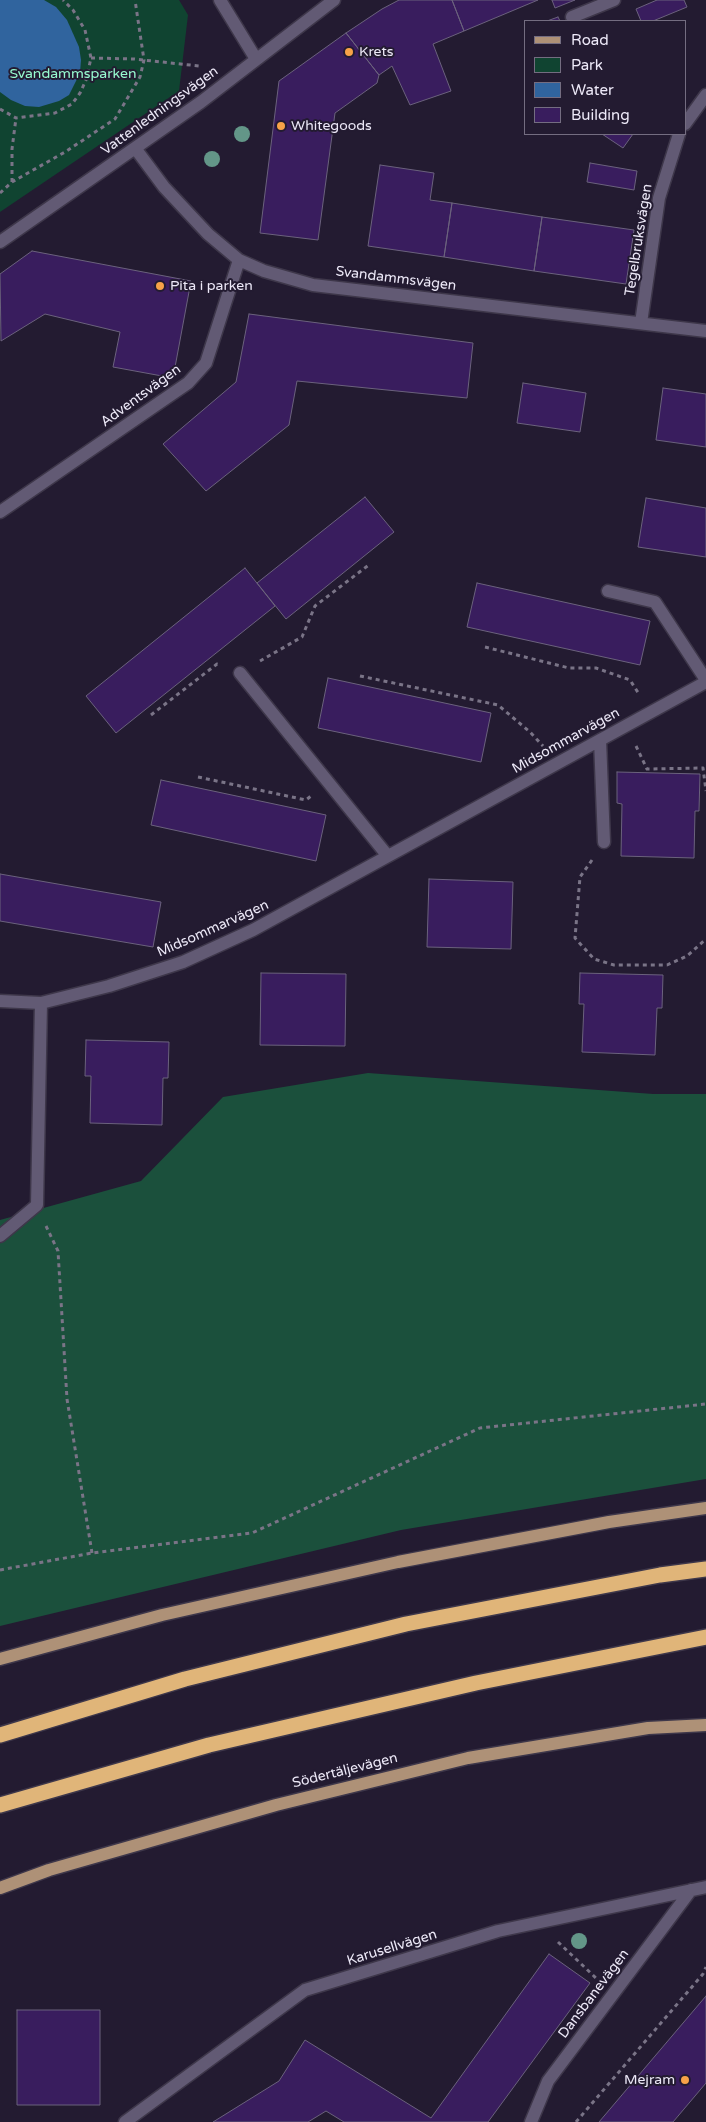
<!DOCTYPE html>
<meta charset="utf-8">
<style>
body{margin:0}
#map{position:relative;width:706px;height:2122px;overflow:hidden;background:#231b31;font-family:"Varela Round",sans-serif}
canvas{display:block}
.legend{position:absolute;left:524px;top:20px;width:162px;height:115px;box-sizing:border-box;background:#231b31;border:1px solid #746d81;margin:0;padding:6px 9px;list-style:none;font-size:15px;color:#ede9f8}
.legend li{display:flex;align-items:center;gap:10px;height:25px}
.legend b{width:25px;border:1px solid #746d81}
</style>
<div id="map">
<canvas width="706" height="2122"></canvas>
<ul class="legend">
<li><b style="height:6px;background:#ae9177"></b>Road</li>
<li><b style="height:14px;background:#104431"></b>Park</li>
<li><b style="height:14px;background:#30649e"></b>Water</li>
<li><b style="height:14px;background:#391d5e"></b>Building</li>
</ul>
</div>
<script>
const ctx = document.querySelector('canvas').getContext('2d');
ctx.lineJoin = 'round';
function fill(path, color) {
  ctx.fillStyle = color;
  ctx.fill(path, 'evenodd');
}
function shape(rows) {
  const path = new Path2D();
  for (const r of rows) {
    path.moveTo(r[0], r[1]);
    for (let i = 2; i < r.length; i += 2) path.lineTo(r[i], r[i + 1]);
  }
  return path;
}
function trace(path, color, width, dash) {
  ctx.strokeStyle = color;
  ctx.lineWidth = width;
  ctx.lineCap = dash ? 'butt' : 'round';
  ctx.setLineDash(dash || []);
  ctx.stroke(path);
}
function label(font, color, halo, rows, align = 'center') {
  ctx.font = font + ' "Varela Round",sans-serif';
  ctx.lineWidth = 4;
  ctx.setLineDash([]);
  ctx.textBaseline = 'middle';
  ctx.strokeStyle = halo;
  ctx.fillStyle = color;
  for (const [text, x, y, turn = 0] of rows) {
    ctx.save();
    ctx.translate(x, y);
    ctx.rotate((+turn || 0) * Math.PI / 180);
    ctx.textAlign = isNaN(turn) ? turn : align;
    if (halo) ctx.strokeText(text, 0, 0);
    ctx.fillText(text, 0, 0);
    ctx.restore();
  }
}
fill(shape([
 [0,0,179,0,188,15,179,91,0,212]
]), '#104431');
fill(shape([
 [368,1073,653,1094,706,1094,706,1479,401,1530,0,1626,0,1220,141,1181,223,1097]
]), '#1b503c');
fill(shape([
 [0,0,44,0,56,7,67,20,79,47,81,60,80,73,69,95,59,101,39,107,25,106,11,100,0,92]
]), '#30649e');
const building = shape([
 [399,0,452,0,464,31,433,44,451,91,410,105,392,66,379,75,346,33,382,9,399,0],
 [452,0,538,0,464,31,452,0],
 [552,0,575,0,555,8,552,0],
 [657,0,684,0,687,7,653,21,641,21,636,9,657,0],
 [558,17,560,21,547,21,558,17],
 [346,33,379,75,377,83,335,113,318,240,260,233,279,81,346,33],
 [602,134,633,134,623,148,602,134],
 [590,163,637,171,634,190,587,182,590,163],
 [380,165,434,173,430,200,452,203,444,257,368,246,380,165],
 [452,203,542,217,534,271,444,257,452,203],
 [542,217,634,230,626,284,534,271,542,217],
 [32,251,191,281,173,378,113,367,120,332,45,314,1,341,0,274,32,251],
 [249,314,473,343,467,398,297,381,289,425,206,491,163,444,236,382,249,314],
 [523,383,586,393,580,432,517,423,523,383],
 [663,388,706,394,706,447,656,440,663,388],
 [365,497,394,532,286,619,257,583,365,497],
 [646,498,706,508,706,557,638,547,646,498],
 [245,568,275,606,116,733,86,696,245,568],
 [477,583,650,621,640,665,467,627,477,583],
 [328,678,491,713,481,762,318,728,328,678],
 [617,772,700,774,699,811,695,811,694,858,621,856,622,804,617,803,617,772],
 [161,780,326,815,316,861,151,825,161,780],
 [0,874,161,902,153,947,0,921,0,874],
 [429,879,513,882,511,949,427,947,429,879],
 [261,973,346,974,345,1046,260,1045,261,973],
 [580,973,663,975,662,1008,657,1008,655,1055,582,1052,584,1004,579,1004,580,973],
 [86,1040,169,1042,168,1078,163,1078,162,1125,90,1123,91,1076,85,1076,86,1040],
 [549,1954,590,1983,488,2122,344,2122,326,2111,308,2122,213,2122,279,2081,305,2040,431,2118,549,1954],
 [706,1996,706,2083,673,2122,599,2122,706,1996],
 [17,2010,100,2010,100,2105,17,2105,17,2010]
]);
fill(building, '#391d5e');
trace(building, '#6b627d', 1);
const minor = shape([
 [220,0,256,59],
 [572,17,614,0],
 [685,124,706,95],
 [135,148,164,187,208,234,239,260,264,271,313,285,706,331],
 [0,242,201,102,334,0],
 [641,323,659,198,679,134],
 [0,512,188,383,206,363,239,260],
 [608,591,655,602,706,680],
 [240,673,387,855],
 [600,740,604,842],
 [0,1001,41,1003,109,986,183,962,253,930,706,682],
 [0,1236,37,1205,41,1003],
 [125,2122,305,1990,498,1931,706,1887],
 [531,2122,548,2081,691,1890]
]);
const major = shape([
 [0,1659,162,1615,398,1562,609,1522,706,1508],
 [0,1888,49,1870,276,1805,468,1758,648,1728,706,1725]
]);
const highway = shape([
 [0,1735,185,1679,406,1624,660,1575,706,1569],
 [0,1805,209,1745,476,1683,706,1637]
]);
trace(minor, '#3e374a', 15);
trace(major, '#3e374a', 15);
trace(highway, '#3e374a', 18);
trace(shape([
 [91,58,134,59,199,66],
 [0,109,16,118,55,113,72,104,80,93,86,80,91,58,85,30,73,10,63,0],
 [12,182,12,149,16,118],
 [0,193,12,182,65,152,115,119,140,77,144,60,135,0],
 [485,647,569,668,596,668,630,680,639,694],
 [260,661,302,637,315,606,370,564],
 [360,676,498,705,530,732,543,746],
 [151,715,217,664,221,665],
 [636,746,647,769,703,768,706,791],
 [198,777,306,800,311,796],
 [592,860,580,877,575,938,594,959,614,965,667,965,687,956,706,939],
 [46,1226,58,1251,67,1399,92,1553],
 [0,1570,92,1553,252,1533,480,1428,706,1404],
 [558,1942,597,1979],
 [576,2122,703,1974,706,1967]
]), '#7a7487', 3, [4, 4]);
trace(minor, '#625a74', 12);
trace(major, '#ae9177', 12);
trace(highway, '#e0b579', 15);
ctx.fillStyle = '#639688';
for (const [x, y] of [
 [242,134],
 [212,159],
 [579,1941]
]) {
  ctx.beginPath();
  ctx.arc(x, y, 8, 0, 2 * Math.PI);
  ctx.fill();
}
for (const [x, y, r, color] of [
 [349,52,5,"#f7a248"],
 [281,126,5,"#f7a248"],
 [160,286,5,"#f7a248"],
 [685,2080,5,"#f7a248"]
]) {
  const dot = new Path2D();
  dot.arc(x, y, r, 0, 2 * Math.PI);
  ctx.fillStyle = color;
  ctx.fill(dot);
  trace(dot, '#231b31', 2);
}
label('14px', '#ede9f8', '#231b31', [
 ["Krets",359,52],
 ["Whitegoods",291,126],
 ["Pita i parken",170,286],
 ["Mejram",675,2080,"right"]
], 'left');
label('14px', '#97fbd0', '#231b31', [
 ["Svandammsparken",73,74]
]);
label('14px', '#ede9f8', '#231b31', [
 ["Vattenledningsvägen",160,111,-36],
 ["Tegelbruksvägen",639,240,-81],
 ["Svandammsvägen",396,279,7],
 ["Adventsvägen",141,396,-36],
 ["Midsommarvägen",566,741,-29],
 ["Midsommarvägen",213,929,-24],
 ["Södertäljevägen",345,1771,-14],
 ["Karusellvägen",392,1948,-17],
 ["Dansbanevägen",594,1994,-53]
]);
</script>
